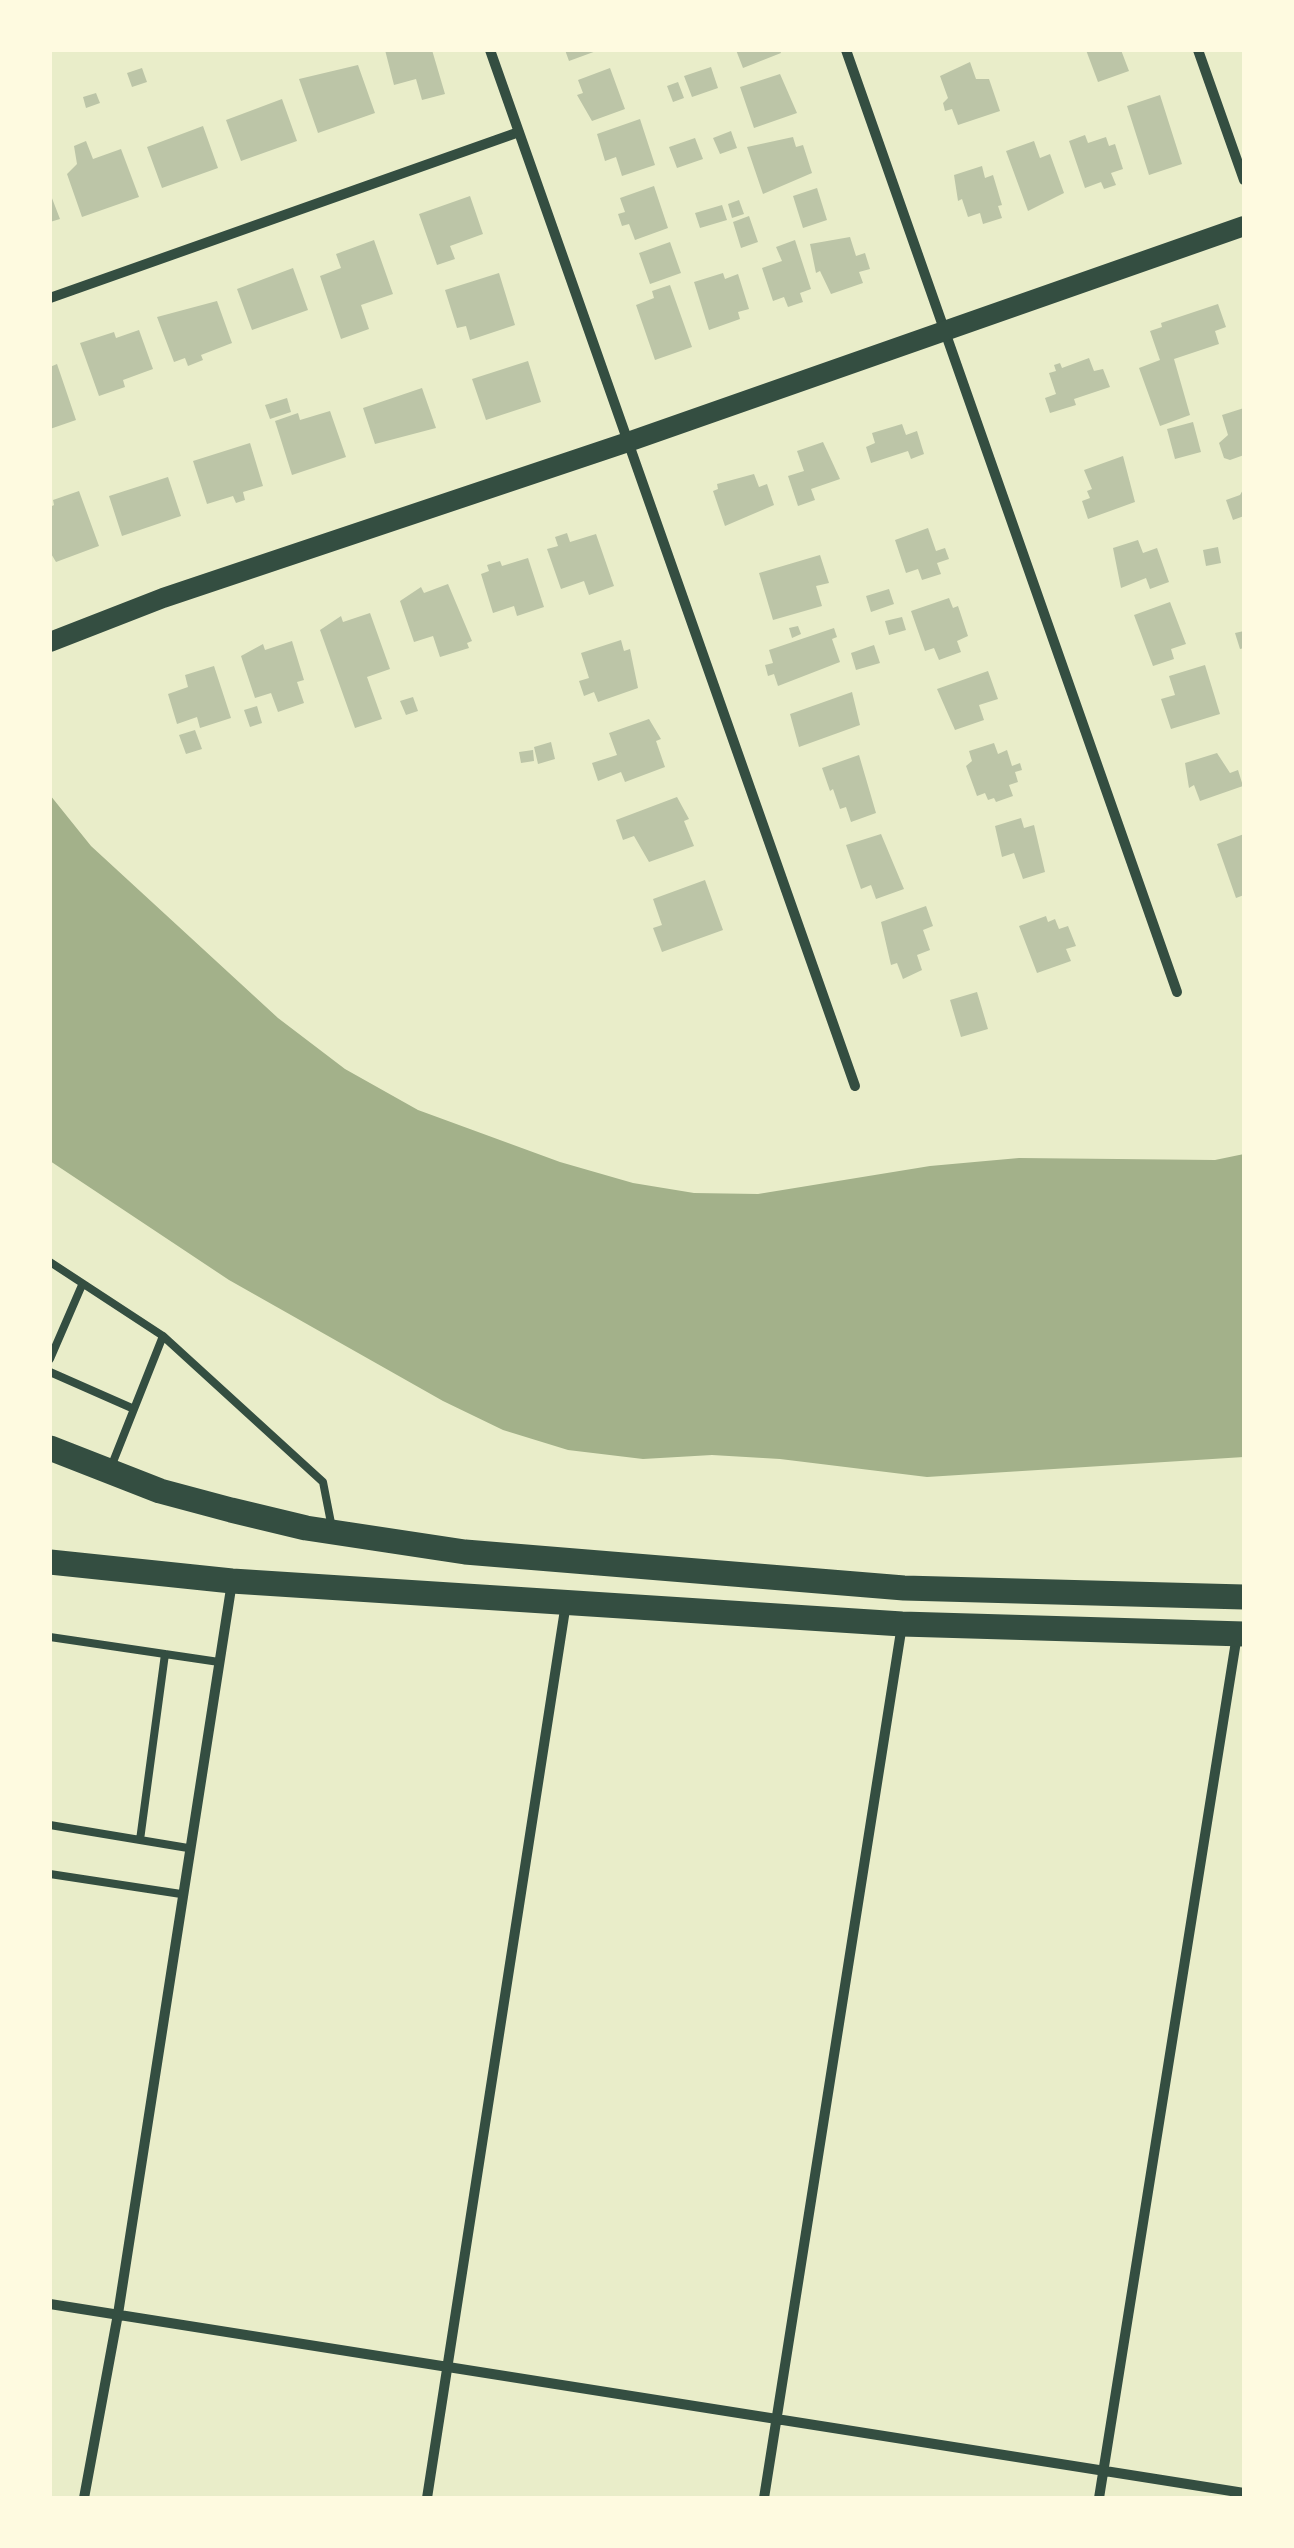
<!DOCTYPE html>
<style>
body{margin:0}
#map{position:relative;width:1294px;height:2548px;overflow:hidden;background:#e9edc9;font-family:"Noto Sans",sans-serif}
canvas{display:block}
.frame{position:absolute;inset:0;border:52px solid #fefae0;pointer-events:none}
</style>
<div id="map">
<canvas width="1294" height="2548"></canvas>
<div class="frame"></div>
</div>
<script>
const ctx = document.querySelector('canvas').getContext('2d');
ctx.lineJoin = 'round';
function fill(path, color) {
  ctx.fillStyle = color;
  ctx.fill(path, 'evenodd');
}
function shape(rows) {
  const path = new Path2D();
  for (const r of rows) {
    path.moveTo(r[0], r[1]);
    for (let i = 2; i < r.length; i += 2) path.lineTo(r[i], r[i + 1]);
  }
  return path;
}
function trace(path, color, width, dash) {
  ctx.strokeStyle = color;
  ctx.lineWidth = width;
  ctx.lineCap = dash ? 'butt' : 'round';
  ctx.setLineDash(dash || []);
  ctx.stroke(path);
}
fill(shape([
 [50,795,91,846,278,1018,345,1069,418,1110,560,1162,633,1183,694,1193,758,1194,930,1166,1019,1158,1215,1160,1244,1154,1244,1457,927,1477,780,1459,712,1455,643,1459,568,1450,503,1430,443,1401,229,1280,50,1161]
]), '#a3b18a');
fill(shape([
 [385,50,432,50,445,94,422,100,416,79,394,85],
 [565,50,599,50,569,61],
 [736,50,780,50,781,53,743,68],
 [1086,50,1121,50,1129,71,1098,82],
 [970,62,976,79,989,79,1000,111,958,125,952,109,945,111,943,103,948,98,940,76],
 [358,65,375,113,318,133,299,79],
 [711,67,718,88,692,97,684,76],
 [142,68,147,82,132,87,127,73],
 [610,68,625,109,592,121,577,95,583,93,578,80],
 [780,74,797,113,754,128,740,87],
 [678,82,684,98,673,102,667,86],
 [96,93,100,103,86,108,83,97],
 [1160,95,1182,164,1149,175,1127,106],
 [282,99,297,141,241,161,226,120],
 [640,119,655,165,622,176,616,157,605,161,597,134],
 [203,126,218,168,162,188,147,147],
 [731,131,737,148,720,154,713,138],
 [1085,135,1088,143,1106,137,1109,146,1115,144,1123,169,1111,173,1116,185,1104,189,1101,182,1085,188,1069,141],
 [793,137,796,147,803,145,812,173,763,194,747,147],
 [695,138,703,159,677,168,669,147],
 [86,141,93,159,121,149,139,197,82,217,67,174,77,164,74,146],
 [1034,141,1040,158,1050,154,1064,193,1028,211,1006,151],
 [982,166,985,178,993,175,1002,205,998,206,1002,218,983,224,980,213,968,217,962,199,958,201,954,175],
 [654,186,668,228,635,240,629,224,622,226,618,214,625,212,620,198],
 [817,188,827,220,803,228,793,196],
 [50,193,60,219,50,222],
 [470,196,483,234,450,246,455,259,437,265,419,214],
 [739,200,744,214,732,218,728,204],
 [722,205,727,220,700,228,695,213],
 [749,216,758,242,741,248,733,222],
 [850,237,856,256,865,253,870,269,859,272,863,283,831,294,820,271,816,273,810,244],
 [374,240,393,294,361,305,369,329,341,339,320,276,341,268,336,254],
 [795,240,811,289,800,293,803,302,788,307,784,297,773,301,762,268,782,261,776,247],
 [670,242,681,273,650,284,639,253],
 [293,268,308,310,252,330,237,289],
 [499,273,515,325,470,340,466,326,457,328,445,290],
 [723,273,725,279,738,274,749,309,738,312,740,319,709,330,694,282],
 [670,285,692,347,655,360,636,305,654,298,652,291],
 [217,301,232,343,201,355,203,360,188,366,185,358,174,362,157,317],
 [1218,304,1226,327,1215,331,1219,344,1174,359,1190,415,1160,426,1139,368,1160,360,1150,331,1162,327,1161,323],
 [139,330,153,369,123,380,125,387,99,396,80,343,114,332,116,338],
 [1089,358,1094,371,1103,369,1110,387,1074,399,1076,405,1050,413,1045,398,1056,394,1049,373,1056,371,1054,365,1060,363,1062,368],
 [528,361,541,402,486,420,472,379],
 [57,364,76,420,50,429,50,367],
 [422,388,436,428,375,444,363,408],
 [287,398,291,412,270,419,265,405],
 [1244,408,1244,455,1230,460,1224,458,1219,443,1228,435,1222,415],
 [330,411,346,457,292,475,275,421,298,413,300,420],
 [1193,422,1201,452,1175,459,1167,429],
 [902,424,906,435,917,431,924,454,911,459,908,451,871,463,866,447,875,443,872,433],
 [823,442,840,479,811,489,815,500,798,506,788,476,804,471,797,451],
 [250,443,263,486,243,492,245,500,236,503,233,496,207,504,193,461],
 [1123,456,1135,502,1088,519,1082,501,1090,498,1087,491,1092,489,1084,470],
 [754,474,759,487,767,484,774,505,725,526,713,491,718,489,717,484],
 [168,477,181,516,122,536,109,496],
 [1244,488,1244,516,1233,520,1226,500,1240,495],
 [79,491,99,546,56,562,50,552,50,507,54,505,53,500],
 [928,528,936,551,945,548,949,559,937,563,941,574,922,580,918,569,906,573,895,540],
 [567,533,570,542,596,534,614,586,589,595,584,581,561,589,547,549,558,546,555,537],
 [1138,540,1143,553,1157,548,1169,582,1150,589,1146,578,1121,588,1113,548],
 [1218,547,1221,563,1206,566,1203,550],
 [820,555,829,583,816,586,822,606,773,620,759,573],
 [528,558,544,607,517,616,514,606,493,613,481,574,489,571,487,565,500,561,502,566],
 [448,584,472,641,467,643,469,648,440,657,433,636,414,642,400,601,421,587,424,593],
 [889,589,894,604,871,612,866,596],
 [949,598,953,608,958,606,968,636,957,641,961,652,939,660,934,648,925,651,911,611],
 [1170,602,1186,644,1171,649,1174,659,1153,666,1134,615],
 [370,613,390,669,367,677,382,719,355,728,320,630,341,616,343,622],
 [902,617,906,630,889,635,885,621],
 [798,626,801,634,792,638,789,628],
 [834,628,837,637,832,639,840,662,778,686,774,674,768,676,765,665,773,663,769,650],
 [1244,631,1244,648,1240,649,1235,633],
 [621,640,624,651,630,649,638,688,598,702,594,692,584,696,579,681,589,678,581,653],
 [292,641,304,680,297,682,304,703,278,712,271,693,255,698,241,656,263,644,265,650],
 [874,645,880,663,856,670,851,653],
 [1205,665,1220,714,1171,729,1161,699,1175,695,1169,676],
 [214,666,231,718,200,728,197,717,177,724,168,694,188,687,185,675],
 [988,671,998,699,979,705,984,720,955,730,937,689],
 [852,692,860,725,799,747,790,714],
 [413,697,418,711,406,715,400,701],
 [257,706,262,723,250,727,244,710],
 [649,719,661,739,656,741,665,767,625,782,621,772,598,781,592,763,617,755,609,733],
 [195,730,202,749,186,754,179,735],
 [551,742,555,759,538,764,534,747],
 [994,743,998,754,1007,750,1012,766,1020,763,1022,770,1015,772,1018,782,1009,785,1013,796,996,802,994,798,988,800,985,793,977,796,966,766,972,761,969,751],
 [533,750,534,761,521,763,519,752],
 [1217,753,1230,773,1238,770,1243,786,1200,801,1194,785,1189,788,1185,763],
 [859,755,876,813,851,822,846,807,840,809,833,789,830,791,822,768],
 [677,797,689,819,684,821,694,846,649,862,634,836,623,840,616,820],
 [1021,818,1024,828,1034,825,1045,872,1023,879,1014,853,1002,857,995,826],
 [881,834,904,889,876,899,871,885,861,889,846,845],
 [1244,834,1244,895,1236,898,1217,844],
 [705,880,723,930,662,952,653,928,662,925,653,899],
 [926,906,933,926,923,930,930,950,917,955,922,970,903,979,897,963,891,965,881,922],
 [1046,916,1048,922,1055,919,1059,929,1068,926,1076,946,1066,949,1071,961,1037,973,1019,926],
 [977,992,988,1029,961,1037,950,1000]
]), '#bcc5a7');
trace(shape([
 [50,1262,163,1336,111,1467],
 [163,1336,323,1482,332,1528],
 [50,1359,82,1285],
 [50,1372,134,1409],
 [50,1637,219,1662],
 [50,1825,188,1848],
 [140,1840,165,1654],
 [50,1874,181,1894]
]), '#344e41', 8);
trace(shape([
 [490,50,855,1086],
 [846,50,1177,992],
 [1198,50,1244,180],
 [50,298,519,132],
 [50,2304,1244,2493],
 [84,2498,118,2314,232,1582],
 [427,2498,566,1603],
 [764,2498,902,1625],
 [1099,2498,1237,1635]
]), '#344e41', 10);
trace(shape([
 [50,642,163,598,628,442,1244,226]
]), '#344e41', 20);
trace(shape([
 [50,1448,160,1491,231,1510,306,1528,465,1552,904,1588,1244,1597],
 [50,1562,232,1581,902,1624,1244,1634]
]), '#344e41', 25);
</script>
